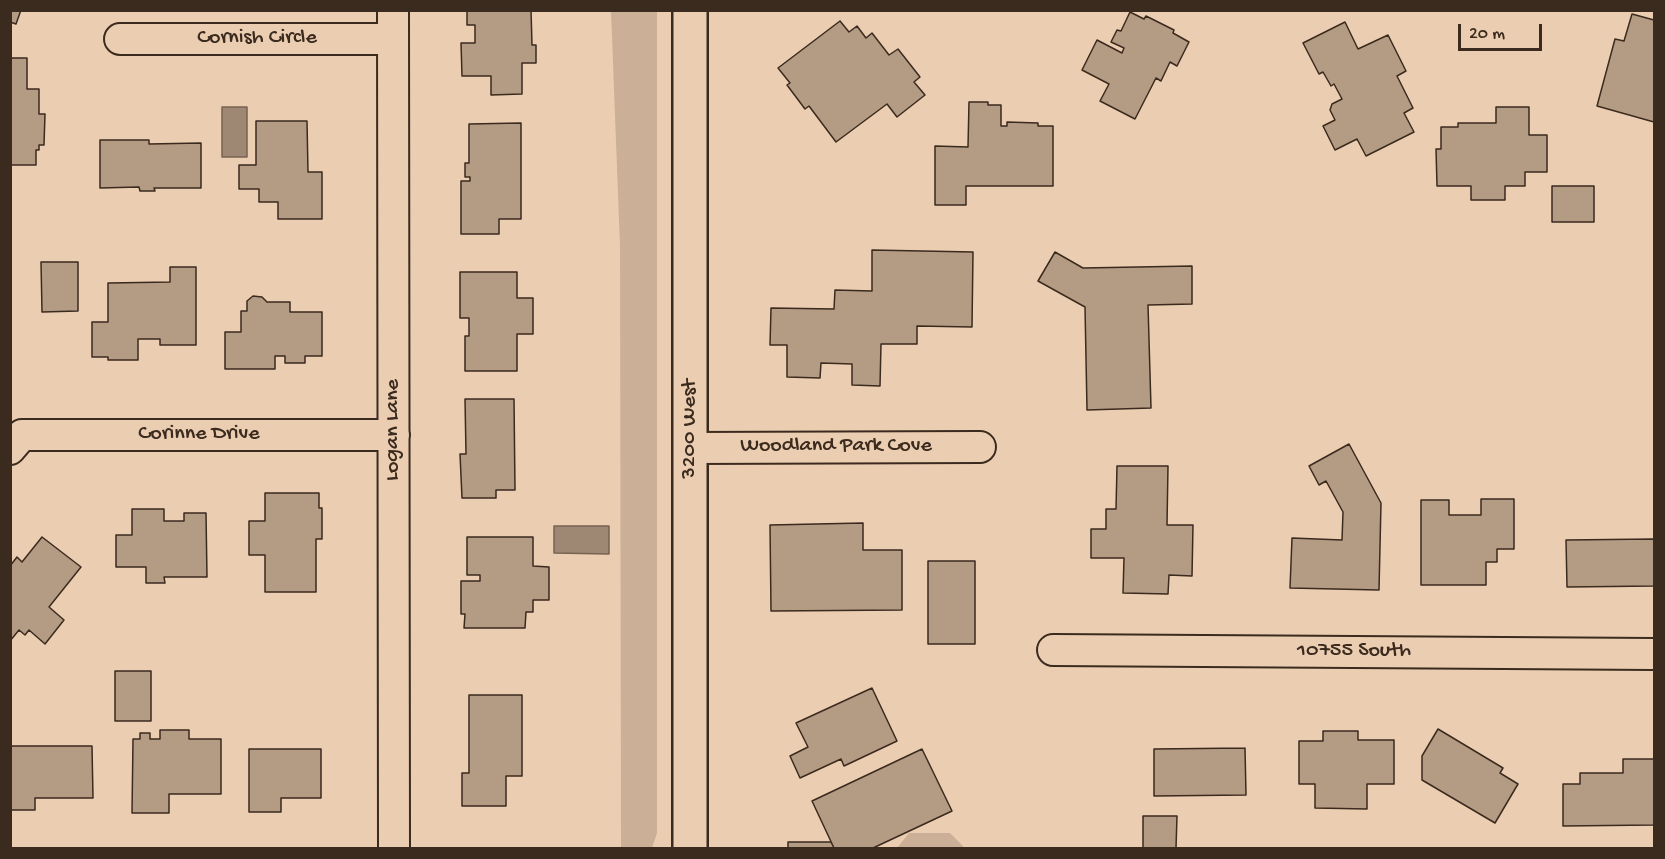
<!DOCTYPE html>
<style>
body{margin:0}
#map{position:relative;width:1665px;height:859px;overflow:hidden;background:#ebceb2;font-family:"Gochi Hand",sans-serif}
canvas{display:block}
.frame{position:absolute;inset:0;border:12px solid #3b2a1e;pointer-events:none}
.scale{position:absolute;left:1458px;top:24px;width:84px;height:27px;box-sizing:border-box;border:3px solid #3b2a1e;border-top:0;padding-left:8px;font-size:18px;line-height:21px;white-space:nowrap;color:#3b2a1e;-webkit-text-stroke:4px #ebceb2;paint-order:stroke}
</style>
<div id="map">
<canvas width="1665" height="859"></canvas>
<div class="frame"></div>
<div class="scale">20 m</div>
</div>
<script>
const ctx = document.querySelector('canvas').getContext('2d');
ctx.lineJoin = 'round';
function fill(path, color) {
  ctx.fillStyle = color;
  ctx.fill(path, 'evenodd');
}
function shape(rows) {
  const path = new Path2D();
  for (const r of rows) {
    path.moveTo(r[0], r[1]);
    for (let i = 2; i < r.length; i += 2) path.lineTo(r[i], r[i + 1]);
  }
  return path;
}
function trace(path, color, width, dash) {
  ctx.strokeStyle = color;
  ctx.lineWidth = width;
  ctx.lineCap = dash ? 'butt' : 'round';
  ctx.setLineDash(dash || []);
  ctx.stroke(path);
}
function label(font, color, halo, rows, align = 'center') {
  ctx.font = font + ' "Gochi Hand",sans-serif';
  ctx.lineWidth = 5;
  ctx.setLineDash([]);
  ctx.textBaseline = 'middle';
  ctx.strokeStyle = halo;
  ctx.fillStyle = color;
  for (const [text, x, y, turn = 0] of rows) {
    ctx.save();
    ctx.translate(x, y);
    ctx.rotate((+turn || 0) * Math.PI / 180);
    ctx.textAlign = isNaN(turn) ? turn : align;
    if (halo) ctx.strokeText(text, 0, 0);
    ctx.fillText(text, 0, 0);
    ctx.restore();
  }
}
fill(shape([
 [611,11,657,11,657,833,652,848,621,848,620,246],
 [909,833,950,833,963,846,963,848,897,848]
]), '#cbb097');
const water = shape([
 [222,107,247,107,247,157,222,157,222,107],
 [554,526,609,526,609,554,554,553,554,526]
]);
fill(water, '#9f8873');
trace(water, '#776251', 1.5);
const building = shape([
 [10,10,21,10,16,24,10,22,10,10],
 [467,10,531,10,532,45,536,45,536,63,522,63,522,94,491,95,491,76,462,76,461,43,475,43,475,25,467,25,467,10],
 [1130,12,1144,19,1146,16,1174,30,1173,33,1189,42,1177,66,1170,62,1161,81,1156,78,1135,119,1100,101,1109,84,1082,70,1097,40,1122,53,1124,48,1111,42,1117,30,1121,31,1130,12],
 [1632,14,1654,20,1654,122,1597,106,1615,39,1624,41,1632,14],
 [840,21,849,32,857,26,866,38,872,33,889,55,898,49,920,77,914,82,925,95,897,117,887,104,836,142,809,106,805,109,787,85,790,83,778,68,840,21],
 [1345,22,1358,49,1388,35,1406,71,1397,76,1413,108,1404,113,1414,132,1366,156,1357,139,1335,150,1323,126,1335,120,1330,110,1332,104,1342,99,1334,84,1331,86,1323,72,1319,74,1303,43,1345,22],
 [10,58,27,58,27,89,39,89,39,114,45,114,44,145,39,145,39,150,36,150,36,165,10,165,10,58],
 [969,102,988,102,988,105,1001,105,1001,126,1007,126,1007,122,1038,123,1038,126,1053,126,1053,186,966,186,966,205,935,205,935,146,968,147,969,102],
 [1496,107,1529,107,1529,135,1547,135,1547,172,1525,172,1525,186,1505,186,1505,200,1471,200,1471,186,1437,186,1436,149,1441,149,1441,127,1458,127,1458,123,1496,123,1496,107],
 [256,121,307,121,308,172,322,172,322,219,278,219,278,202,259,202,259,189,239,189,239,165,256,165,256,121],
 [521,123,521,219,499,219,499,234,461,234,461,181,470,181,470,177,465,177,465,163,469,163,469,124,521,123],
 [100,140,149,140,149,144,201,143,201,188,154,188,155,191,140,191,139,187,100,188,100,140],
 [1552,186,1594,186,1594,222,1552,222,1552,186],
 [872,250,973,252,972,327,917,326,917,344,881,344,880,386,852,385,852,364,821,363,820,378,787,377,787,345,770,345,771,308,834,309,835,290,872,291,872,250],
 [1055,252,1083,268,1192,266,1192,304,1148,305,1151,408,1087,410,1085,307,1038,281,1055,252],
 [41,262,78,262,78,311,42,312,41,262],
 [170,267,196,267,196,345,160,345,160,339,138,339,138,360,108,360,108,357,92,357,92,322,108,322,108,283,170,282,170,267],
 [460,272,517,272,517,298,533,298,533,334,517,334,517,371,465,371,465,336,469,336,469,318,460,318,460,272],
 [253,296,262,297,267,302,290,302,290,312,322,312,322,356,305,356,305,363,285,363,285,356,275,356,275,369,225,369,225,332,241,332,241,311,247,311,247,301,253,296],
 [465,399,514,399,515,490,496,490,496,498,462,498,460,454,466,454,465,399],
 [1349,444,1381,503,1379,590,1290,588,1292,538,1342,540,1343,512,1326,481,1319,485,1309,466,1349,444],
 [1117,466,1168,466,1167,525,1193,525,1192,576,1169,575,1168,594,1123,593,1124,558,1091,558,1091,529,1106,529,1106,509,1116,509,1117,466],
 [265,493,319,493,319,508,322,508,322,539,316,539,316,592,265,592,265,555,249,555,249,521,265,521,265,493],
 [1481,499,1514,499,1514,549,1497,549,1497,562,1486,562,1486,585,1421,585,1421,500,1449,500,1449,515,1481,515,1481,499],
 [132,509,164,509,164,521,184,521,184,513,206,513,207,577,164,577,165,583,146,583,146,567,116,567,116,535,132,535,132,509],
 [863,523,863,550,902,550,902,610,771,611,770,525,863,523],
 [42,537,81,567,49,607,64,620,45,644,29,630,25,635,19,630,10,641,10,566,17,557,22,562,42,537],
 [467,537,533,537,533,566,549,567,549,600,533,600,533,612,526,612,525,628,464,628,465,614,461,614,461,581,480,581,480,575,467,575,467,537],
 [1654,539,1654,586,1567,587,1566,540,1654,539],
 [928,561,975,561,975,644,928,644,928,561],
 [115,671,151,671,151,721,115,721,115,671],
 [872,688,897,741,844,766,841,759,800,778,790,756,808,747,796,723,872,688],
 [469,695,522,695,522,776,506,776,506,806,462,806,462,773,469,773,469,695],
 [1438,729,1503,768,1500,773,1518,784,1495,823,1422,780,1422,756,1438,729],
 [160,730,189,730,189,739,221,739,221,794,169,794,169,813,132,813,133,739,140,739,140,733,150,733,150,739,160,739,160,730],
 [1323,731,1358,731,1358,740,1394,740,1394,784,1367,784,1367,809,1315,808,1315,784,1299,784,1299,741,1323,741,1323,731],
 [10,746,92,746,93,798,35,798,35,810,10,810,10,746],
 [1245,748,1246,795,1154,796,1154,749,1245,748],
 [249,749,321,749,321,798,281,798,281,812,249,812,249,749],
 [922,749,952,811,873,848,834,848,812,801,922,749],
 [1623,759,1654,759,1654,825,1563,826,1563,784,1580,784,1580,773,1623,773,1623,759],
 [1143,816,1177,816,1176,848,1143,848,1143,816],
 [788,842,831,842,834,848,788,848,788,842]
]);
fill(building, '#b49b84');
trace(building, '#3b2a1e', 1.5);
const minor = shape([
 [393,10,394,848],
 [120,39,393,39],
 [692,448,980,447],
 [10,449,22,435,394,435],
 [1053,650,1654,654]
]);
const tertiary = shape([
 [690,10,690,848]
]);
trace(minor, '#3b2a1e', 34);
trace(tertiary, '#3b2a1e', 38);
trace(minor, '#ebceb2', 30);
trace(tertiary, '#ebceb2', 33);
label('22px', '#3b2a1e', '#ebceb2', [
 ["Cornish Circle",257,39],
 ["3200 West",691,429,-90],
 ["Logan Lane",394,430,-90],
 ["Corinne Drive",199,435],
 ["Woodland Park Cove",836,447],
 ["10755 South",1354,652]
]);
</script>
